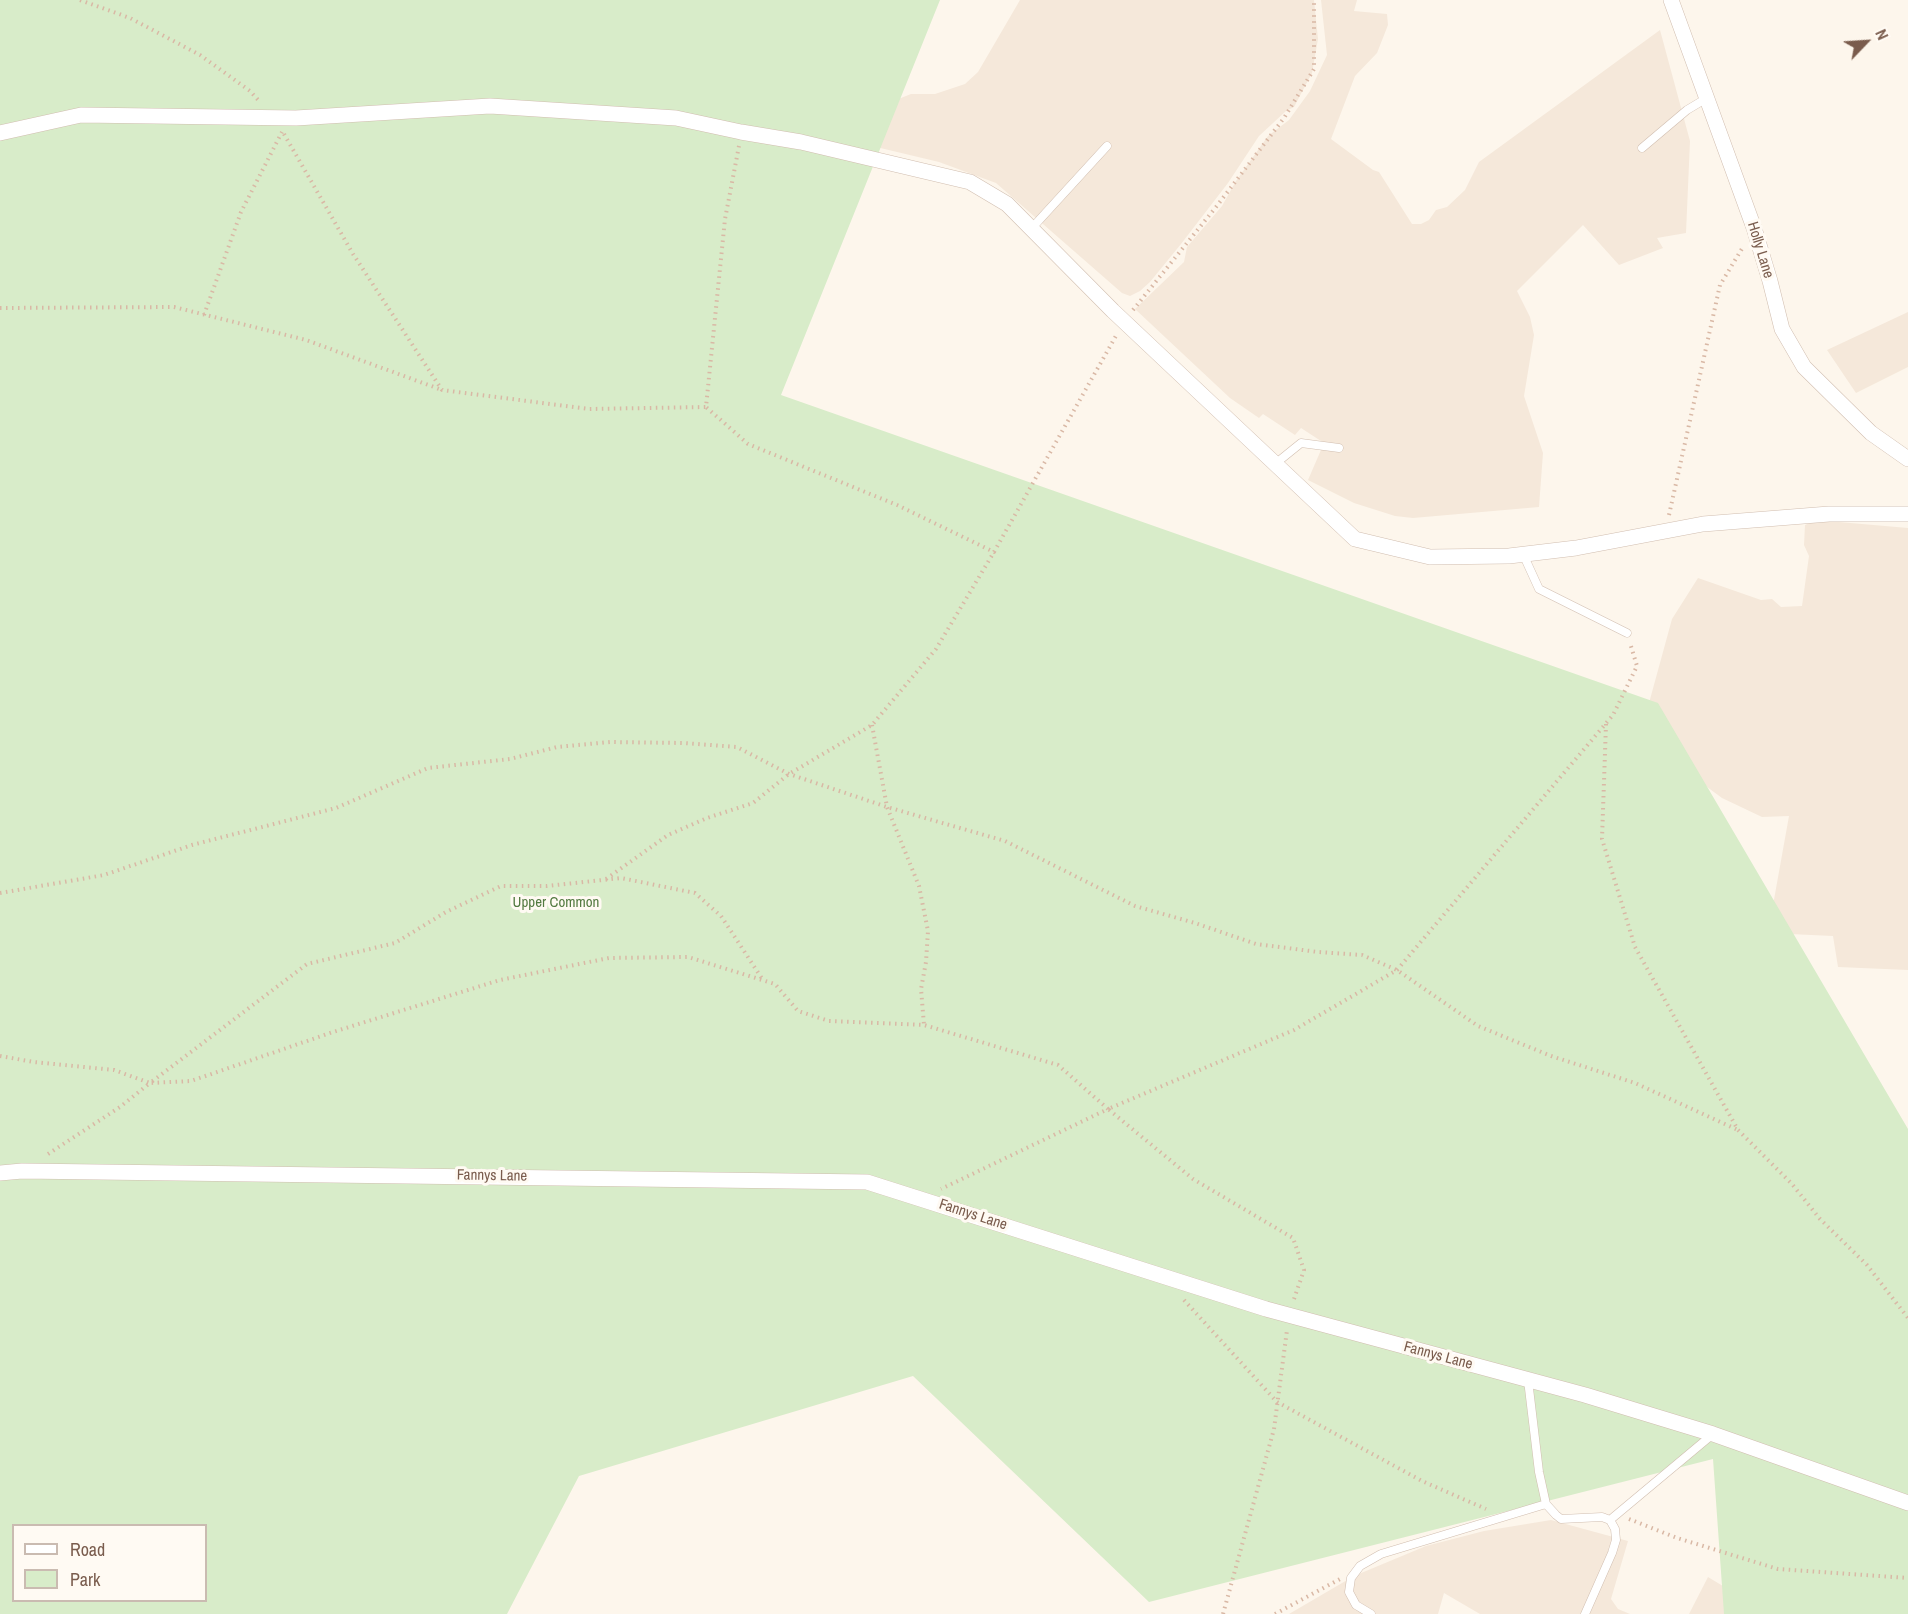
<!DOCTYPE html>
<style>
body{margin:0}
#map{position:relative;width:1908px;height:1614px;overflow:hidden;background:#fdf6ec;font-family:"Archivo Narrow",sans-serif}
canvas{display:block}
.legend{position:absolute;left:12px;top:1524px;width:195px;height:78px;box-sizing:border-box;background:#fffaf3;border:2px solid #cabbb1;margin:0;padding:8px 10px;list-style:none;font-size:18px;color:#7a5c4d}
.legend li{display:flex;align-items:center;gap:12px;height:30px}
.legend b{width:30px;border:2px solid #cabbb1}
.north{position:absolute;left:1836px;top:12px;width:60px;height:60px;-webkit-text-stroke:4px #fffaf3;paint-order:stroke;rotate:65deg;font-size:16px;font-weight:700;line-height:24px;text-align:center;color:#7a5c4d}
.north::after{content:'';display:block;margin:auto;width:21px;height:27px;background:#7a5c4d;clip-path:polygon(50% 0,100% 100%,50% 72%,0 100%)}
</style>
<div id="map">
<canvas width="1908" height="1614"></canvas>
<ul class="legend">
<li><b style="height:8px;background:#fff"></b>Road</li>
<li><b style="height:16px;background:#d8ecc9"></b>Park</li>
</ul>
<div class="north">N</div>
</div>
<script>
const ctx = document.querySelector('canvas').getContext('2d');
ctx.lineJoin = 'round';
function fill(path, color) {
  ctx.fillStyle = color;
  ctx.fill(path, 'evenodd');
}
function shape(rows) {
  const path = new Path2D();
  for (const r of rows) {
    path.moveTo(r[0], r[1]);
    for (let i = 2; i < r.length; i += 2) path.lineTo(r[i], r[i + 1]);
  }
  return path;
}
function trace(path, color, width, dash) {
  ctx.strokeStyle = color;
  ctx.lineWidth = width;
  ctx.lineCap = dash ? 'butt' : 'round';
  ctx.setLineDash(dash || []);
  ctx.stroke(path);
}
function label(font, color, halo, rows, align = 'center') {
  ctx.font = font + ' "Archivo Narrow",sans-serif';
  ctx.lineWidth = 6;
  ctx.setLineDash([]);
  ctx.textBaseline = 'middle';
  ctx.strokeStyle = halo;
  ctx.fillStyle = color;
  for (const [text, x, y, turn = 0] of rows) {
    ctx.save();
    ctx.translate(x, y);
    ctx.rotate((+turn || 0) * Math.PI / 180);
    ctx.textAlign = isNaN(turn) ? turn : align;
    if (halo) ctx.strokeText(text, 0, 0);
    ctx.fillText(text, 0, 0);
    ctx.restore();
  }
}
fill(shape([
 [1020,0,1314,0,1318,39,1312,73,1294,107,1286,111,1259,136,1228,183,1181,244,1150,282,1140,291,1130,296,1122,293,996,183,939,162,872,146,896,100,911,94,935,94,965,84,978,72],
 [1321,0,1357,0,1354,11,1387,14,1388,25,1377,53,1355,76,1331,139,1373,170,1379,172,1412,224,1421,224,1429,220,1436,210,1447,207,1465,190,1479,162,1660,30,1690,141,1686,233,1657,238,1663,248,1619,265,1583,225,1517,291,1530,317,1534,335,1524,396,1543,453,1539,507,1413,518,1395,516,1354,503,1308,480,1324,443,1301,428,1295,435,1263,414,1259,418,1230,398,1135,309,1184,262,1187,247,1222,206,1236,181,1268,136,1289,120,1310,91,1327,55],
 [1908,312,1908,367,1856,393,1827,350],
 [1816,520,1908,528,1908,970,1838,967,1833,936,1768,933,1789,816,1762,817,1722,798,1665,756,1643,725,1672,619,1698,578,1761,600,1772,599,1781,607,1802,606,1809,556,1804,545,1805,525],
 [1551,1520,1628,1541,1611,1599,1618,1609,1630,1614,1480,1614,1444,1593,1438,1614,1289,1614,1354,1576,1426,1546,1484,1531],
 [1708,1577,1756,1606,1763,1614,1689,1614]
]), '#f5e8da');
fill(shape([
 [0,0,940,0,781,395,1658,703,1908,1129,1908,1614,1724,1614,1713,1459,1149,1602,913,1376,579,1476,507,1614,0,1614],
 [14,1526,206,1526,206,1600,14,1600]
]), '#d8ecc9');
const lane = shape([
 [1642,148,1687,110,1707,98],
 [1031,229,1107,146],
 [1275,464,1301,443,1339,448],
 [1523,554,1539,589,1627,633],
 [1528,1380,1539,1472,1546,1504,1556,1515,1561,1519,1602,1517,1610,1520,1615,1529,1616,1540,1612,1553,1585,1614],
 [1610,1520,1713,1434],
 [1371,1614,1356,1605,1349,1592,1351,1578,1360,1566,1381,1554,1546,1504]
]);
const street = shape([
 [1671,0,1754,228,1770,281,1782,329,1804,367,1871,433,1908,459],
 [0,133,81,115,296,118,490,106,676,118,741,132,801,142,970,182,1007,204,1113,311,1355,539,1430,557,1509,556,1576,548,1703,524,1829,514,1908,514],
 [0,1173,22,1171,867,1182,1266,1309,1585,1395,1713,1434,1908,1503]
]);
trace(lane, '#d1beb0', 9);
trace(street, '#d1beb0', 16);
trace(shape([
 [80,0,130,18,200,55,250,91,260,102],
 [284,134,353,254,442,390,589,409,706,407],
 [739,146,725,219,706,407,748,444,897,505,994,552,1117,334],
 [0,308,174,307,306,340,442,390],
 [1133,310,1216,207,1284,118,1314,69,1314,0],
 [204,315,241,212,282,132],
 [1669,515,1720,285,1743,247],
 [1606,724,1602,839,1635,947,1738,1130,1792,1184,1820,1219,1867,1265,1908,1318],
 [872,725,887,807,919,886,928,931,926,962,921,989,924,1025],
 [606,879,668,835,707,818,753,803,789,774,872,725,936,649,994,552],
 [0,893,104,875,192,845,336,808,428,768,510,759,557,747,610,742,684,743,737,747,789,774,887,807,1005,841,1135,906,1195,923,1256,944,1318,952,1362,955,1397,970,1478,1026,1551,1056,1635,1083,1738,1130],
 [0,1056,34,1062,114,1070,150,1083,307,964,395,943,446,912,501,886,547,886,621,878,695,893,721,916,763,980],
 [48,1154,120,1107,150,1083,191,1081,333,1032,500,980,609,958,688,957,775,984,798,1011,829,1021,924,1025,1058,1065,1108,1109,941,1189],
 [1294,1299,1304,1270,1293,1238,1193,1179,1108,1109,1294,1030,1397,970,1613,715,1637,666,1630,643],
 [1184,1300,1277,1402,1422,1481,1486,1509],
 [1629,1519,1677,1538,1778,1569,1908,1578],
 [1223,1614,1274,1429,1287,1330],
 [1275,1614,1340,1579]
]), '#d9b8a5', 4, [1.5, 4.5]);
trace(lane, '#fff', 8);
trace(street, '#fff', 15);
label('15px', '#7a5c4d', '#fffaf3', [
 ["Holly Lane",1760,250,73],
 ["Fannys Lane",492,1176,1],
 ["Fannys Lane",973,1215,18],
 ["Fannys Lane",1438,1356,15]
]);
label('15px', '#537a41', '#fffaf3', [
 ["Upper Common",556,903]
]);
</script>
